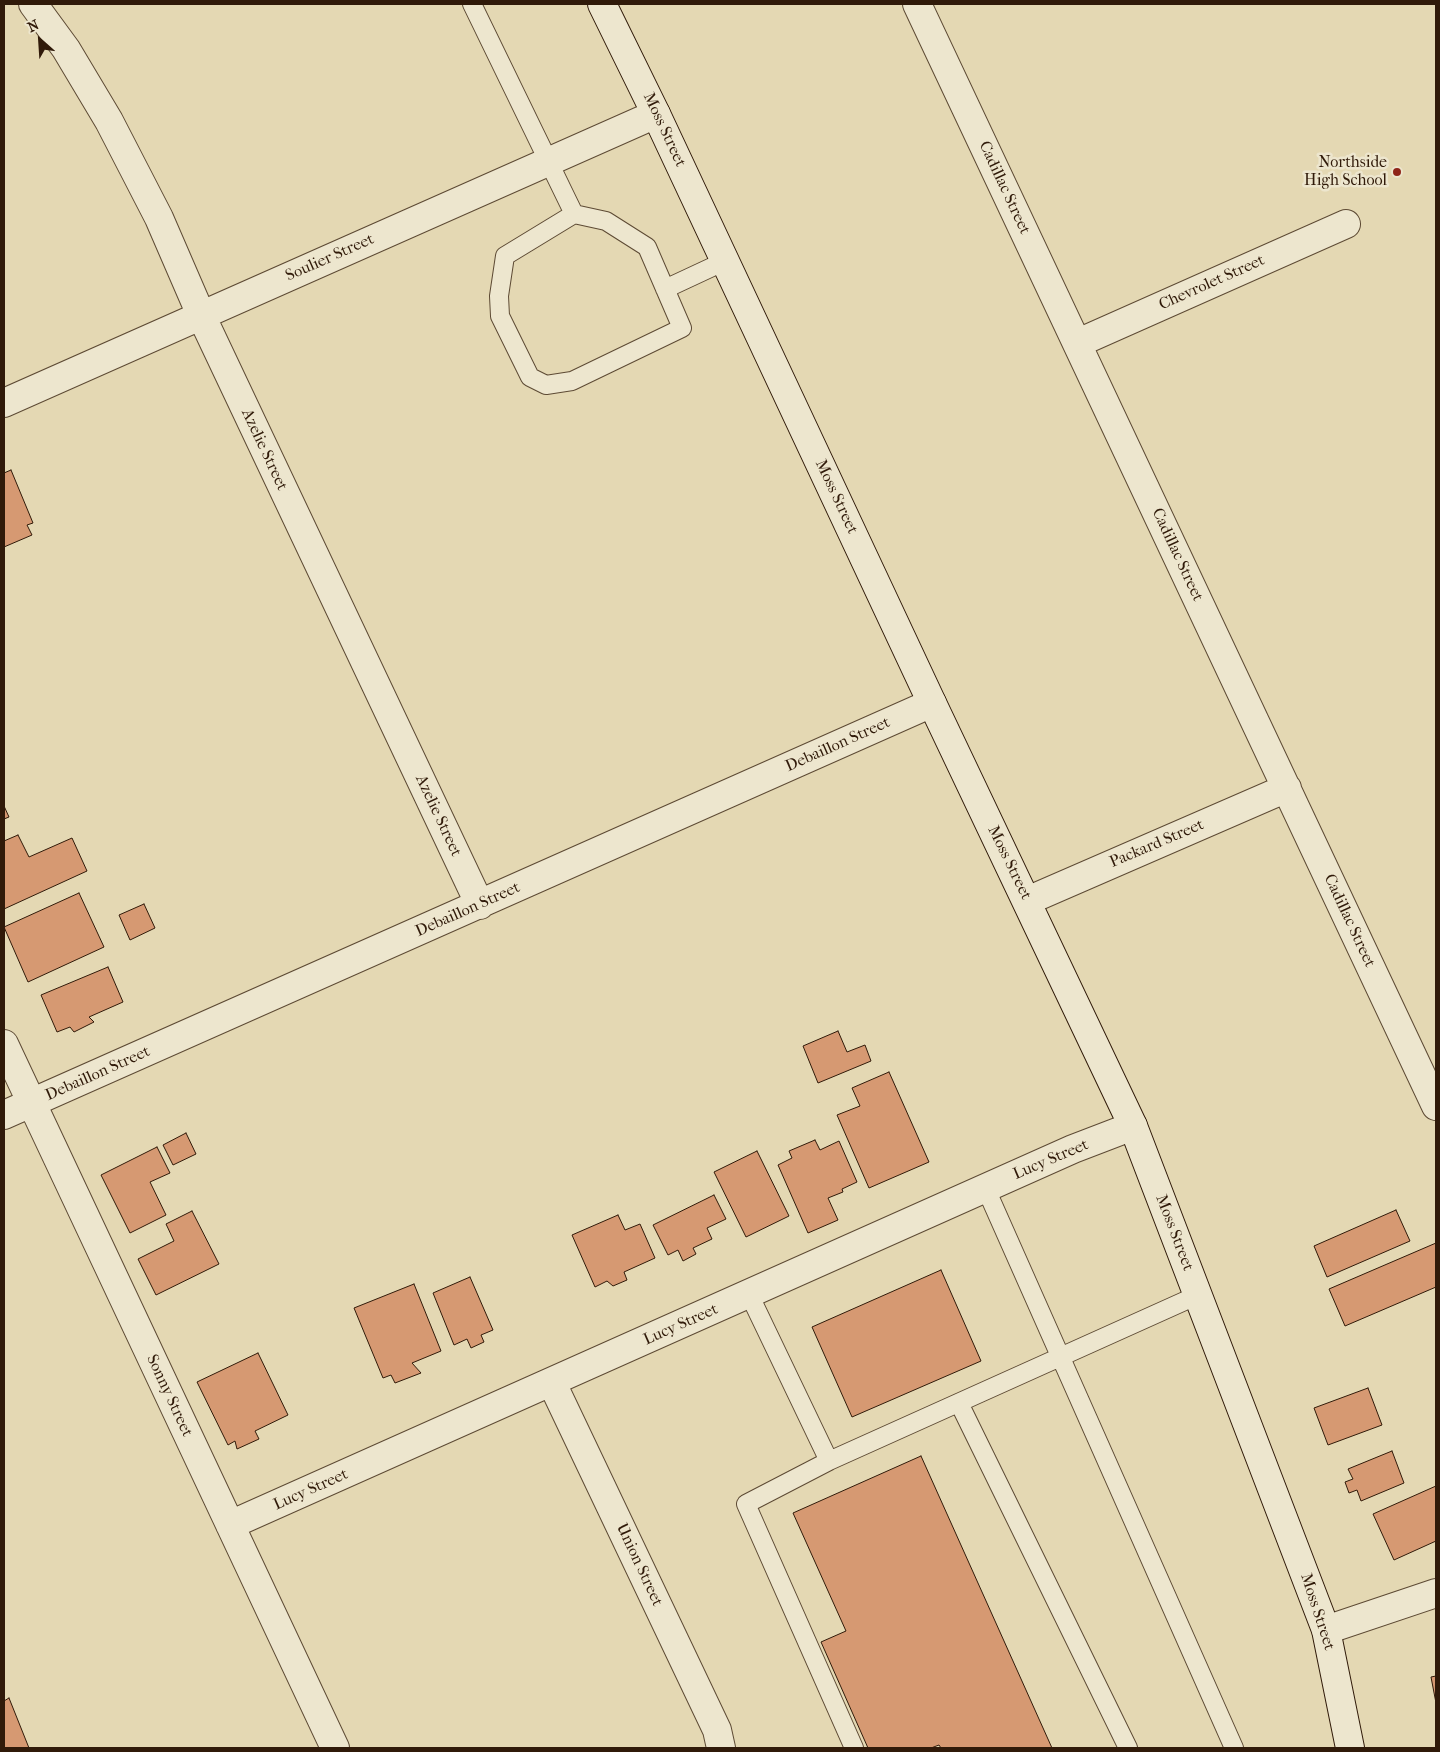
<!DOCTYPE html>
<style>
body{margin:0}
#map{position:relative;width:1440px;height:1752px;overflow:hidden;background:#e4d8b3;font-family:"IM FELL French Canon",serif}
canvas{display:block}
.frame{position:absolute;inset:0;border:5px solid #301a09;pointer-events:none}
.north{position:absolute;left:15px;top:15px;width:50px;height:50px;-webkit-text-stroke:4px #ede6ce;paint-order:stroke;rotate:334deg;font-size:14px;font-weight:700;line-height:20px;text-align:center;color:#301a09}
.north::after{content:'';display:block;margin:auto;width:18px;height:22px;background:#301a09;clip-path:polygon(50% 0,100% 100%,50% 72%,0 100%)}
</style>
<div id="map">
<canvas width="1440" height="1752"></canvas>
<div class="frame"></div>
<div class="north">N</div>
</div>
<script>
const ctx = document.querySelector('canvas').getContext('2d');
ctx.lineJoin = 'round';
function fill(path, color) {
  ctx.fillStyle = color;
  ctx.fill(path, 'evenodd');
}
function shape(rows) {
  const path = new Path2D();
  for (const r of rows) {
    path.moveTo(r[0], r[1]);
    for (let i = 2; i < r.length; i += 2) path.lineTo(r[i], r[i + 1]);
  }
  return path;
}
function trace(path, color, width, dash) {
  ctx.strokeStyle = color;
  ctx.lineWidth = width;
  ctx.lineCap = dash ? 'butt' : 'round';
  ctx.setLineDash(dash || []);
  ctx.stroke(path);
}
function label(font, color, halo, rows, align = 'center') {
  ctx.font = font + ' "IM FELL French Canon",serif';
  ctx.lineWidth = 5;
  ctx.setLineDash([]);
  ctx.textBaseline = 'middle';
  ctx.strokeStyle = halo;
  ctx.fillStyle = color;
  for (const [text, x, y, turn = 0] of rows) {
    ctx.save();
    ctx.translate(x, y);
    ctx.rotate((+turn || 0) * Math.PI / 180);
    ctx.textAlign = isNaN(turn) ? turn : align;
    if (halo) ctx.strokeText(text, 0, 0);
    ctx.fillText(text, 0, 0);
    ctx.restore();
  }
}
const building = shape([
 [11,470,33,523,27,525,32,535,4,547,4,473,11,470],
 [4,806,9,817,4,819,4,806],
 [18,835,29,857,72,838,87,871,4,909,4,841,18,835],
 [79,893,104,947,28,982,4,927,79,893],
 [144,904,155,928,130,940,119,915,144,904],
 [108,967,123,1002,89,1017,94,1022,74,1032,70,1027,57,1032,41,995,108,967],
 [838,1031,847,1052,865,1045,871,1061,818,1083,803,1046,838,1031],
 [889,1072,929,1162,869,1188,837,1115,860,1106,852,1088,889,1072],
 [186,1133,196,1154,173,1165,163,1145,186,1133],
 [815,1140,820,1150,839,1141,857,1182,842,1189,843,1192,828,1198,838,1220,808,1233,778,1165,792,1158,789,1151,815,1140],
 [157,1147,170,1173,150,1182,166,1215,130,1233,101,1175,157,1147],
 [757,1151,789,1216,746,1237,714,1172,757,1151],
 [714,1195,726,1219,707,1228,712,1239,693,1248,696,1254,683,1261,678,1250,668,1255,653,1225,714,1195],
 [1396,1210,1410,1241,1327,1277,1314,1246,1396,1210],
 [192,1211,219,1264,156,1295,138,1259,174,1241,166,1224,192,1211],
 [618,1215,625,1230,640,1224,655,1258,624,1272,627,1280,613,1286,607,1281,595,1287,572,1235,618,1215],
 [1436,1243,1436,1287,1345,1326,1329,1289,1436,1243],
 [941,1270,981,1361,852,1417,812,1327,941,1270],
 [470,1277,493,1330,481,1335,484,1342,471,1348,467,1339,454,1345,433,1293,470,1277],
 [414,1284,441,1351,412,1363,421,1373,395,1383,391,1375,383,1378,354,1308,414,1284],
 [258,1353,288,1415,255,1431,259,1439,237,1449,235,1441,228,1445,197,1382,258,1353],
 [1368,1388,1382,1425,1328,1445,1314,1408,1368,1388],
 [1392,1451,1404,1483,1361,1501,1357,1490,1349,1493,1345,1482,1353,1479,1348,1469,1392,1451],
 [921,1456,1052,1748,941,1748,939,1745,931,1748,868,1748,821,1642,846,1631,793,1513,921,1456],
 [1436,1486,1436,1541,1394,1560,1373,1514,1436,1486],
 [1436,1676,1436,1703,1431,1677,1436,1676],
 [9,1698,29,1748,4,1748,4,1701,9,1698]
]);
fill(building, '#d69972');
trace(building, '#301a09', 1);
const service = shape([
 [472,4,574,214,505,256,499,296,500,316,530,377,546,385,572,381,682,328,647,247,606,221,574,214],
 [665,289,725,261],
 [986,1189,1234,1748],
 [749,1294,829,1461,1198,1295],
 [959,1403,1128,1748],
 [829,1461,746,1504,854,1748]
]);
const minor = shape([
 [33,4,66,49,109,121,159,218,201,315,480,905],
 [917,4,1436,1106],
 [1078,343,1346,224],
 [4,403,656,114],
 [1027,901,1287,788],
 [4,1044,335,1748],
 [4,1115,932,703],
 [552,1383,717,1730,721,1748],
 [230,1525,1073,1149,1133,1126],
 [1326,1630,1436,1593]
]);
const secondary = shape([
 [602,4,656,114,932,703,1133,1126,1326,1630,1350,1748]
]);
trace(service, '#5d4a34', 20);
trace(minor, '#5d4a34', 30);
trace(secondary, '#301a09', 30);
trace(service, '#ede6ce', 18);
trace(minor, '#ede6ce', 28);
trace(secondary, '#ede6ce', 28);
for (const [x, y, r, color] of [
 [1397,172,5,"#8f2418"]
]) {
  const dot = new Path2D();
  dot.arc(x, y, r, 0, 2 * Math.PI);
  ctx.fillStyle = color;
  ctx.fill(dot);
  trace(dot, '#ede6ce', 2);
}
label('16px', '#301a09', '#ede6ce', [
 ["Moss Street",664,130,65],
 ["Cadillac Street",1004,188,65],
 ["Soulier Street",330,258,-24],
 ["Chevrolet Street",1212,283,-24],
 ["Azelie Street",264,450,65],
 ["Moss Street",836,497,65],
 ["Cadillac Street",1177,555,65],
 ["Debaillon Street",838,745,-24],
 ["Azelie Street",438,816,65],
 ["Packard Street",1157,844,-23],
 ["Moss Street",1009,863,64],
 ["Debaillon Street",468,910,-24],
 ["Cadillac Street",1349,921,65],
 ["Debaillon Street",98,1074,-24],
 ["Lucy Street",1051,1160,-23],
 ["Moss Street",1174,1233,69],
 ["Lucy Street",681,1325,-24],
 ["Sonny Street",169,1396,65],
 ["Lucy Street",311,1490,-24],
 ["Union Street",639,1565,65],
 ["Moss Street",1317,1612,72]
]);
label('16px', '#301a09', '#ede6ce', [
 ["Northside",1387,163],
 ["High School",1387,181]
], 'right');
</script>
